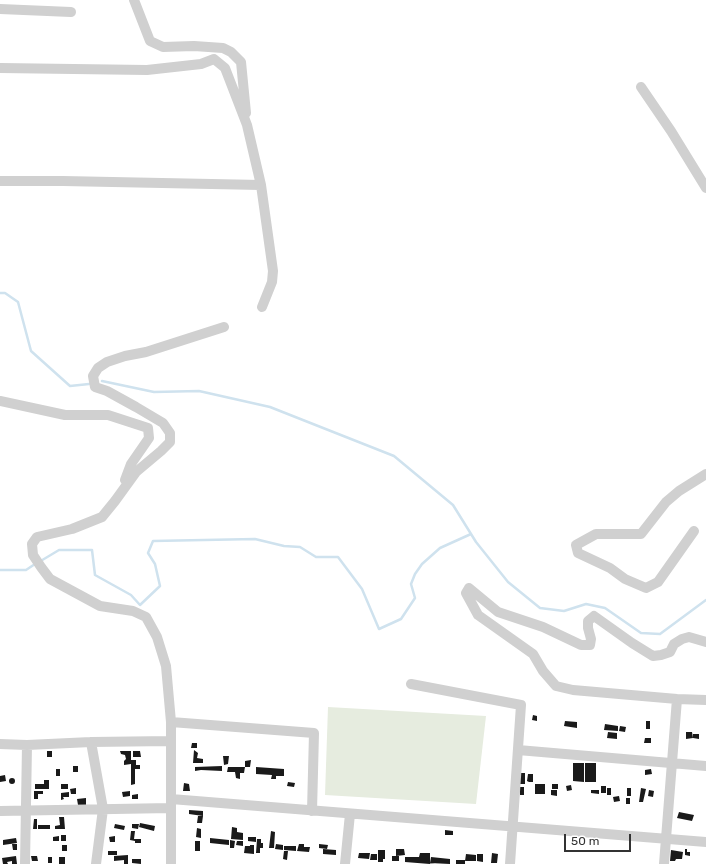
<!DOCTYPE html>
<style>
body{margin:0}
#map{position:relative;width:706px;height:864px;overflow:hidden;background:#fff;font-family:Rubik,sans-serif}
canvas{display:block}
.scale{position:absolute;left:564px;top:834px;width:67px;height:18px;box-sizing:border-box;border:2px solid #333;border-top:0;padding-left:5px;font-size:12px;line-height:14px;white-space:nowrap;color:#333;-webkit-text-stroke:3px #fff;paint-order:stroke}
</style>
<div id="map">
<canvas width="706" height="864"></canvas>
<div class="scale">50 m</div>
</div>
<script>
const ctx = document.querySelector('canvas').getContext('2d');
ctx.lineJoin = 'round';
function fill(path, color) {
  ctx.fillStyle = color;
  ctx.fill(path, 'evenodd');
}
function shape(rows) {
  const path = new Path2D();
  for (const r of rows) {
    if (r.length === 3) {
      path.moveTo(r[0] + r[2], r[1]);
      path.arc(r[0], r[1], r[2], 0, 2 * Math.PI);
      continue;
    }
    path.moveTo(r[0], r[1]);
    for (let i = 2; i < r.length; i += 2) path.lineTo(r[i], r[i + 1]);
  }
  return path;
}
function trace(path, color, width, dash) {
  ctx.strokeStyle = color;
  ctx.lineWidth = width;
  ctx.lineCap = dash ? 'butt' : 'round';
  ctx.setLineDash(dash || []);
  ctx.stroke(path);
}
fill(shape([
 [328,707,486,716,476,804,325,795]
]), '#e6ecdf');
trace(shape([
 [0,293,5,293,18,302,31,351,70,386,89,384],
 [102,381,154,392,199,391,270,407,394,456,453,505,476,542,508,582,540,608,564,611,586,604,605,608,641,633,660,634,706,600],
 [39,562,59,550,92,550,95,575,131,595,140,605,160,586,155,564,148,553,153,541,255,539,284,546,300,547,316,557,338,557,362,589,379,629,401,619,415,598,411,584,415,574,422,564,440,548,471,534],
 [0,570,26,570,35,564]
]), '#cfe2ee', 2.5);
fill(shape([
 [533,715,537,716,537,721,532,720],
 [565,721,577,722,577,728,564,726],
 [646,721,650,721,650,729,646,729],
 [605,724,618,726,618,731,604,730],
 [620,726,626,727,625,732,619,731],
 [608,732,617,733,617,739,607,738],
 [686,732,692,732,693,738,686,739],
 [693,734,699,734,699,739,693,738],
 [645,738,651,738,651,743,644,743],
 [192,743,197,743,197,748,191,748],
 [194,750,198,753,197,758,203,759,203,763,193,763],
 [47,751,52,751,52,757,47,757],
 [120,751,131,751,131,760,136,760,136,765,140,765,140,769,135,769,135,784,131,785,131,764,124,765,124,761,126,759,125,755,121,754],
 [133,751,140,751,141,757,133,757],
 [223,756,229,756,228,764,224,765],
 [251,760,250,767,245,767,245,761],
 [573,763,584,763,584,782,573,781],
 [585,763,596,763,596,782,585,782],
 [73,766,78,766,78,772,73,772],
 [222,766,222,771,201,770,195,771,195,767],
 [228,767,245,767,244,773,240,773,240,779,236,778,235,772,227,772],
 [256,767,284,769,284,776,276,776,276,779,271,779,272,775,256,774],
 [56,769,60,769,60,776,56,776],
 [651,769,652,774,645,775,645,770],
 [520,773,525,773,525,784,520,784],
 [528,774,533,774,533,782,529,782,527,781],
 [5,775,6,781,0,782,0,776],
 [12,781,3],
 [44,780,49,780,49,789,35,789,35,784,44,784],
 [288,782,295,783,294,787,287,786],
 [184,783,189,784,190,791,183,791],
 [61,784,68,784,68,789,61,789],
 [535,784,545,784,545,794,535,794],
 [552,784,558,784,558,789,552,789],
 [571,785,572,790,567,791,566,786],
 [601,786,606,786,606,793,601,793],
 [520,787,524,787,524,795,520,795],
 [76,788,76,794,71,794,70,789],
 [607,788,611,788,611,795,607,795],
 [627,788,631,788,631,796,627,796],
 [641,788,646,789,643,802,639,802],
 [551,790,557,790,557,796,551,795],
 [591,790,599,790,599,794,591,793],
 [649,790,654,791,653,797,648,796],
 [34,791,43,791,43,794,38,794,38,799,34,799],
 [130,791,130,796,123,797,122,792],
 [69,792,69,797,63,797,64,799,61,800,61,793],
 [138,794,138,799,132,799,132,795],
 [619,796,620,801,614,802,613,797],
 [86,798,86,805,78,805,77,799],
 [626,798,630,798,630,804,626,804],
 [189,810,203,811,203,816,189,814],
 [679,812,694,815,692,821,677,818],
 [198,816,203,816,202,823,197,823],
 [59,817,64,817,65,829,55,829,55,826,60,825],
 [34,819,37,819,37,829,33,829],
 [140,823,155,826,154,831,139,827],
 [115,824,125,826,124,830,114,828],
 [132,824,139,824,138,829,132,828],
 [38,825,50,825,50,829,38,829],
 [232,827,237,828,237,832,243,833,243,840,231,839],
 [197,828,201,829,201,838,196,837],
 [445,830,453,831,453,835,445,835],
 [131,831,135,831,134,839,141,839,141,843,135,843,135,841,130,840],
 [271,831,275,832,274,848,269,848],
 [61,835,66,835,66,841,61,841],
 [59,836,59,841,53,841,53,837],
 [115,836,115,842,110,842,109,837],
 [248,837,256,837,256,842,248,841],
 [16,838,17,843,3,845,3,840],
 [210,838,229,840,229,845,210,843],
 [257,839,261,839,261,843,263,843,263,848,260,848,260,853,256,853],
 [230,840,235,841,234,848,230,848],
 [195,841,200,841,200,851,195,851],
 [237,841,243,841,243,846,236,845],
 [12,844,17,844,17,850,13,850],
 [276,844,283,845,283,850,275,849],
 [299,844,304,844,304,847,310,847,309,852,297,851],
 [319,844,328,845,327,849,319,848],
 [62,845,67,845,67,851,62,851],
 [250,845,254,845,254,854,244,853,245,846,250,846],
 [284,846,296,846,296,851,284,850],
 [323,849,336,850,336,855,323,854],
 [396,849,404,849,405,855,396,856],
 [685,849,687,849,687,852,690,852,690,856,685,855],
 [378,850,385,850,385,859,383,859,383,862,378,862],
 [671,850,683,852,682,859,676,859,675,861,670,861],
 [108,851,117,851,117,855,108,855],
 [284,851,288,851,287,860,283,859],
 [359,853,370,853,369,859,358,858],
 [420,853,430,853,430,864,405,862,405,857,419,857],
 [492,853,498,854,497,863,491,863],
 [371,854,377,854,377,860,370,860],
 [466,854,476,855,476,861,465,861],
 [477,854,483,854,483,862,477,861],
 [128,855,128,864,124,864,124,860,114,861,114,856],
 [16,856,17,864,12,864,12,861,7,862,8,864,3,864,2,858],
 [31,856,37,856,38,861,32,861],
 [392,856,399,856,399,861,392,861],
 [48,857,52,857,52,863,48,863],
 [59,857,65,857,65,864,59,864],
 [431,857,450,859,450,864,430,863],
 [132,859,141,859,141,864,132,863],
 [456,860,465,860,465,864,456,864]
]), '#1a1a1a');
trace(shape([
 [134,0,150,41,163,47,194,46,223,48,231,52,241,62,246,113],
 [0,9,71,12],
 [0,68,147,70,201,64,214,59,225,68,247,125,261,185,273,271,272,282,262,307],
 [641,87,671,131,706,188],
 [0,181,63,181,261,185],
 [0,401,65,415,108,415,148,428,149,438,131,464,125,480],
 [694,531,658,582,646,588,625,579,610,568,578,553,576,545,596,534,641,534,666,502,679,491,706,474],
 [706,642,689,637,682,639,674,644,670,652,661,655,653,656,632,643,594,616,588,621,588,628,591,639,590,645,581,645,543,627,498,612,469,588,466,593,478,615,533,654,543,671,556,686,573,690,677,699,706,700],
 [411,684,521,705,510,864],
 [171,722,314,733,312,811],
 [91,742,103,809,96,864],
 [0,744,27,745,91,742,171,741],
 [518,750,706,766],
 [171,799,706,842],
 [0,811,171,808],
 [25,864,27,745],
 [171,864,171,722,166,666,157,637,146,617,133,611,100,606,50,579,41,567,33,555,32,544,37,537,72,529,102,517,115,501,136,472,161,451,170,442,170,433,163,423,136,407,107,391,95,387,93,376,98,368,107,362,125,356,146,352,224,327],
 [345,864,350,814],
 [664,864,677,699]
]), '#d0d0d0', 10);
</script>
